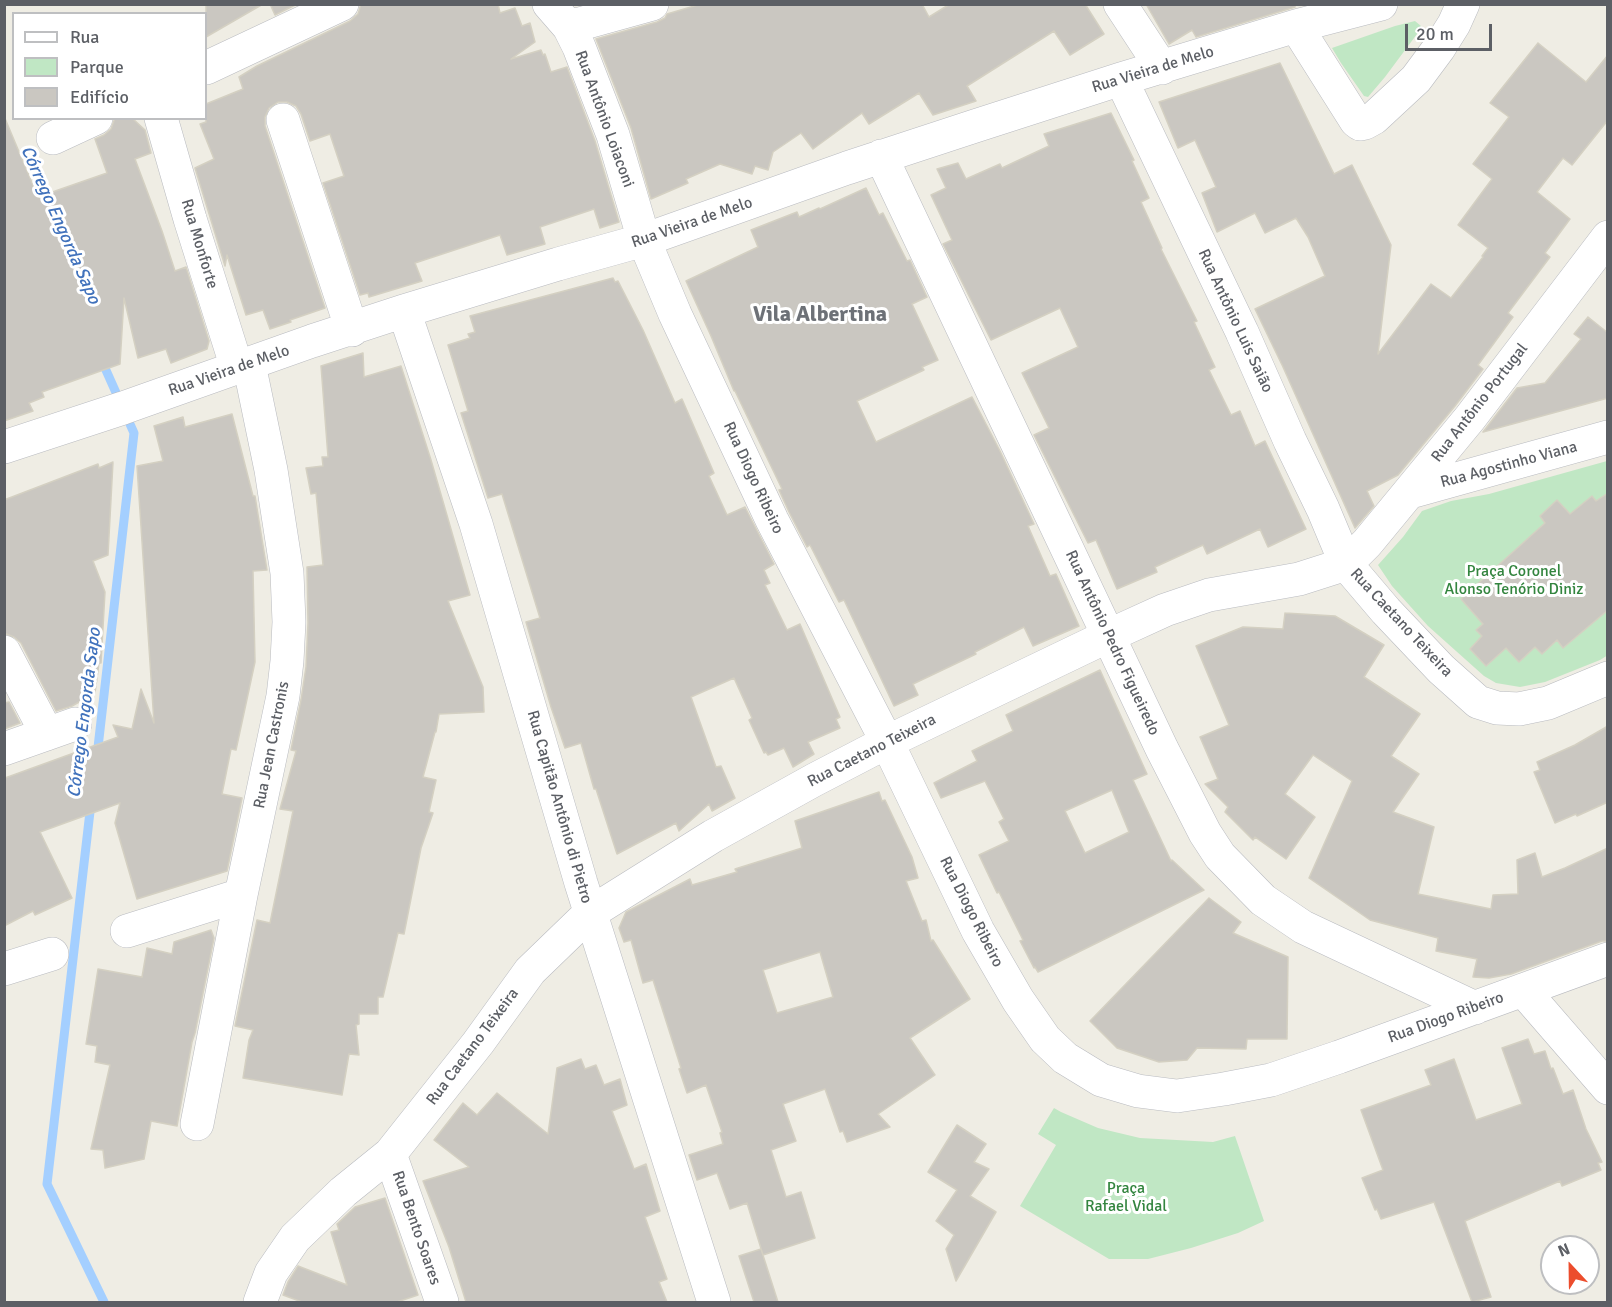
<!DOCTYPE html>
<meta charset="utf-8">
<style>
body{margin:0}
#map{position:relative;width:1612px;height:1307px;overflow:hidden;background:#efede4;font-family:Signika,sans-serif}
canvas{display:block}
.frame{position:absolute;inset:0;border:6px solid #5c5f65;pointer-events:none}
.legend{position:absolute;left:12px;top:12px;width:195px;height:108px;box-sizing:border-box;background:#fff;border:2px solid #bebfc1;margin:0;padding:8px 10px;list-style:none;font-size:18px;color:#5c5f65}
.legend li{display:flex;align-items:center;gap:12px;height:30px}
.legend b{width:30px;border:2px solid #bebfc1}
.north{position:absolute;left:1540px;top:1235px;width:60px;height:60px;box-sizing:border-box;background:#fff;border:2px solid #bebfc1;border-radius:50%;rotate:338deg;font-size:16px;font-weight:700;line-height:24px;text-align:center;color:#5c5f65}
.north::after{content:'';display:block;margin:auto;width:21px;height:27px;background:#ec4d2d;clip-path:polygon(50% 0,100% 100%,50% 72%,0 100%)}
.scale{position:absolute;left:1405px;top:24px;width:87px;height:27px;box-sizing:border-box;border:3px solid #5c5f65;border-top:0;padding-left:8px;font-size:18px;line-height:21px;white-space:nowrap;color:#5c5f65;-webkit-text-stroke:4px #fff;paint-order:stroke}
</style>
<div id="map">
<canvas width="1612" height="1307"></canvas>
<div class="frame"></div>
<ul class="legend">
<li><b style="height:8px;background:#fff"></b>Rua</li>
<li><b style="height:16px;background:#c0e7c4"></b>Parque</li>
<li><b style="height:16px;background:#cac7c1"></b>Edifício</li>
</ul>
<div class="north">N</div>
<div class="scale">20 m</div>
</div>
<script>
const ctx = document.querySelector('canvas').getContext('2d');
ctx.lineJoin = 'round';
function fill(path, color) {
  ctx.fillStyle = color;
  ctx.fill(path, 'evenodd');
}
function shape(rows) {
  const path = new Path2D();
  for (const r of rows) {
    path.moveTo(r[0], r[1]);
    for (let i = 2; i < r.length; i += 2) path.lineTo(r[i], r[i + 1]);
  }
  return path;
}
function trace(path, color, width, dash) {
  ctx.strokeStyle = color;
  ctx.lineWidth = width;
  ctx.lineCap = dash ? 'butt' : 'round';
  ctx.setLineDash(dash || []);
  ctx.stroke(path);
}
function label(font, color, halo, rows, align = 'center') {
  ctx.font = font + ' Signika,sans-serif';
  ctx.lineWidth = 6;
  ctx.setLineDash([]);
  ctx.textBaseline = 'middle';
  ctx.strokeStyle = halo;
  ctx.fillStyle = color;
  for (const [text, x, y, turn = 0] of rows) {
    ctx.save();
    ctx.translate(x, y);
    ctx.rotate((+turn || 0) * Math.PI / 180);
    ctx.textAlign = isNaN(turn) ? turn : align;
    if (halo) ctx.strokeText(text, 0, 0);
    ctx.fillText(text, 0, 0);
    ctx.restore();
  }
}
fill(shape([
 [1415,21,1421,26,1417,34,1385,77,1368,97,1364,96,1341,63,1332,48,1395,26],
 [1607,461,1608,655,1600,660,1545,682,1520,687,1496,683,1484,676,1428,626,1392,586,1378,565,1403,537,1422,511,1451,501,1489,494],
 [1054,1108,1061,1112,1098,1128,1140,1138,1213,1142,1235,1136,1264,1221,1238,1233,1191,1248,1148,1259,1109,1259,1020,1206,1056,1145,1038,1134]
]), '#c0e7c4');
trace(shape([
 [97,756,134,433,101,359],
 [91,803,47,1184,104,1302]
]), '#a4cfff', 9);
const building = shape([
 [206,4,263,4,206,37,206,4],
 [270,4,297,4,275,15,270,4],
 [361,4,498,4,500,13,515,8,522,26,530,23,535,42,511,59,541,50,543,55,545,54,551,72,567,67,595,141,619,222,600,228,594,209,540,227,545,244,507,255,500,235,415,263,422,281,369,297,368,293,360,295,323,183,344,176,330,134,310,141,301,114,296,106,287,102,278,102,269,108,265,117,265,126,325,308,290,320,291,322,270,329,263,310,246,315,227,255,225,266,195,168,214,159,200,124,206,122,206,104,243,89,239,77,257,66,350,21,358,14,361,4],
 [701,4,922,4,929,17,950,4,1085,4,1104,34,1070,55,1054,31,967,86,976,101,933,115,919,93,869,124,862,113,813,149,801,133,773,152,768,170,755,166,752,174,720,164,686,179,688,183,651,199,631,128,596,39,657,22,665,18,667,14,701,4],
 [1146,4,1295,4,1295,7,1196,37,1192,30,1169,44,1146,4],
 [1538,43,1586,82,1608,55,1608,120,1572,165,1563,158,1537,192,1570,219,1545,253,1550,257,1508,313,1513,317,1478,365,1483,369,1455,406,1398,475,1367,491,1374,506,1355,528,1283,367,1255,309,1325,276,1308,237,1296,218,1265,233,1255,213,1217,232,1202,193,1216,187,1195,140,1178,148,1159,102,1280,63,1334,174,1352,165,1391,245,1378,354,1431,284,1451,298,1483,257,1482,256,1488,248,1458,225,1492,179,1473,164,1509,117,1490,103,1538,43],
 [1111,113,1134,160,1132,161,1149,198,1141,202,1162,248,1161,249,1197,321,1194,322,1215,367,1209,370,1231,415,1240,411,1255,446,1265,441,1306,529,1268,547,1260,529,1207,554,1203,545,1155,567,1157,572,1117,589,1096,540,1088,543,1034,435,1049,428,1022,373,1078,347,1060,308,991,340,943,244,952,240,931,195,946,188,937,169,958,163,966,179,1000,164,1002,168,1049,146,1044,134,1111,113],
 [4,116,38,197,107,173,95,139,104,135,111,129,115,118,132,118,145,130,151,153,135,159,162,231,175,271,186,267,209,341,207,349,171,363,166,349,138,358,124,298,120,364,42,392,44,397,29,403,33,411,4,421,4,116],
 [866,188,879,215,883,213,907,261,910,260,927,297,912,304,938,360,922,367,924,370,857,401,876,442,972,397,1000,451,1034,524,1028,526,1050,576,1056,574,1079,626,1033,646,1024,627,975,652,976,654,913,684,918,695,894,706,844,600,839,602,810,545,807,547,789,512,779,490,782,489,735,391,734,391,711,336,686,281,758,247,751,230,797,212,799,217,819,208,820,209,866,188],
 [613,278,615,282,618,281,643,330,675,403,682,399,714,473,709,476,727,515,745,507,774,564,764,570,770,583,765,585,787,630,800,624,840,717,836,719,840,728,808,742,814,754,793,767,784,748,768,755,766,752,764,753,749,720,752,718,734,678,691,697,716,767,721,766,735,798,712,811,709,804,679,831,676,823,617,854,596,789,594,789,581,743,565,748,551,707,526,622,540,618,502,494,488,498,461,413,468,411,448,345,470,338,468,334,475,332,470,316,613,278],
 [1588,317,1608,333,1608,398,1483,432,1517,388,1545,383,1581,339,1574,334,1588,317],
 [363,353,364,377,401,366,431,460,470,595,448,601,483,687,484,712,439,714,436,732,435,732,423,777,436,780,429,812,433,813,421,848,404,934,398,933,383,997,378,997,378,1014,359,1014,359,1024,356,1025,359,1055,349,1054,342,1095,243,1078,249,1040,253,1030,235,1026,257,920,270,923,293,811,280,809,296,751,291,750,301,700,306,667,308,623,307,567,323,565,316,493,311,494,306,468,323,466,322,457,328,457,321,366,363,353],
 [232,414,253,496,255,496,267,570,253,571,255,662,236,750,231,749,222,794,242,798,227,871,137,899,115,823,120,803,40,832,72,898,35,915,33,911,4,926,5,778,118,737,113,725,132,729,141,689,154,723,137,466,163,461,154,426,183,417,185,427,232,414],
 [113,462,108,555,93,561,105,592,101,663,99,663,95,693,72,706,56,711,21,643,14,637,4,633,4,500,98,464,99,468,113,462],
 [1608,493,1608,610,1563,648,1557,640,1542,654,1535,647,1519,662,1506,648,1486,666,1470,649,1482,636,1476,630,1483,624,1461,599,1545,523,1540,516,1557,500,1570,514,1592,496,1596,501,1608,493],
 [1285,613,1335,616,1384,645,1364,677,1420,714,1391,756,1419,774,1393,812,1434,827,1418,894,1491,909,1493,895,1518,894,1517,860,1535,853,1542,877,1565,868,1608,848,1608,941,1602,941,1511,974,1489,978,1473,977,1477,959,1436,951,1438,938,1370,920,1309,878,1352,781,1313,755,1285,794,1315,817,1286,859,1255,837,1253,840,1225,812,1228,807,1205,784,1218,779,1200,737,1229,725,1196,646,1243,627,1283,629,1285,613],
 [1100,670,1147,774,1133,780,1171,861,1172,860,1204,890,1038,972,1035,967,1034,968,1020,941,1023,940,999,892,997,893,979,855,1009,841,999,822,1004,819,985,781,941,798,934,783,977,761,972,751,1013,731,1006,715,1100,670],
 [1112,790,1129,832,1085,853,1065,811,1112,790],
 [9,702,20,723,4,729,4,703,9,702],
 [1608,726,1608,802,1577,816,1576,814,1555,823,1534,772,1540,770,1537,762,1575,745,1608,726],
 [879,792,882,801,885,800,912,857,918,878,906,881,922,921,926,920,931,941,933,940,970,999,910,1038,935,1075,878,1114,890,1127,847,1142,843,1131,840,1132,825,1089,783,1104,796,1141,771,1150,786,1197,801,1192,815,1238,763,1255,747,1203,730,1209,717,1173,697,1180,689,1155,723,1144,720,1133,722,1132,706,1085,687,1093,679,1069,681,1068,653,980,643,983,631,940,624,942,619,928,626,912,690,879,692,885,737,872,735,869,802,848,795,821,879,792],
 [820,952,833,997,777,1013,763,970,820,952],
 [1209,898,1241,922,1233,933,1288,957,1287,1039,1247,1039,1246,1049,1197,1048,1187,1060,1159,1062,1117,1048,1090,1021,1209,898],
 [211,930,214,938,195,1033,192,1042,177,1126,151,1121,144,1159,105,1168,103,1150,91,1149,110,1065,95,1062,97,1046,86,1044,98,969,142,977,147,948,172,954,174,942,211,930],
 [1528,1039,1534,1054,1545,1051,1551,1069,1553,1068,1563,1094,1573,1090,1586,1129,1602,1162,1598,1163,1601,1170,1562,1186,1560,1181,1465,1221,1491,1297,1472,1302,1434,1202,1381,1219,1377,1209,1375,1210,1362,1178,1383,1170,1361,1110,1431,1085,1425,1070,1454,1059,1476,1120,1522,1104,1502,1048,1528,1039],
 [581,1059,585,1069,596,1065,604,1085,620,1079,627,1105,612,1111,634,1169,646,1164,660,1211,645,1217,667,1279,659,1282,667,1302,466,1302,449,1247,423,1181,469,1167,434,1140,463,1103,477,1115,497,1093,548,1134,557,1068,581,1059],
 [957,1125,986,1144,974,1162,989,1169,970,1196,996,1212,956,1281,946,1249,954,1235,936,1221,957,1190,928,1172,957,1125],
 [385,1198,418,1295,397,1302,302,1302,283,1295,288,1282,298,1266,347,1285,331,1232,339,1230,337,1224,355,1207,385,1198],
 [761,1249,778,1302,754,1302,739,1256,761,1249]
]);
fill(building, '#cac7c1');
trace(building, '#d4d0c2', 1.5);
const minor = shape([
 [549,4,569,27,579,47,613,135,644,240,675,314,772,520,887,742,978,931,1018,1000,1045,1039,1065,1058,1101,1080,1138,1091,1177,1096,1224,1089,1271,1080,1339,1057,1608,959],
 [1120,4,1162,68],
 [1296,26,1356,121,1360,124,1365,123,1374,118,1416,79,1439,48,1454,24,1463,4],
 [569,27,652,4],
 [206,68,342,4],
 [1121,79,1242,332,1290,441,1323,509,1346,564,1367,543,1470,418,1608,237],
 [161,118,190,219,237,368],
 [283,120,352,330],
 [53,138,96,118],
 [881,156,1162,749,1205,833,1220,856,1263,900,1303,927,1475,1008],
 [404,311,476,524,581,883,714,1302],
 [4,447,123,408,312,341,404,311,558,264,644,240,847,168,975,126,1121,79,1296,26,1381,4],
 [1410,492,1608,437],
 [4,652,47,734],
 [4,749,75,724],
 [127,931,241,895],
 [4,969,52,954],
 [1523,990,1608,1088],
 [197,1124,241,895,283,696,287,661,289,622,287,573,271,470,249,364],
 [390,1154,442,1302],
 [260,1302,271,1273,295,1238,343,1192,390,1154,478,1043,530,971,590,913,713,836,814,780,887,742,1108,636,1165,610,1209,595,1299,579,1346,564,1386,611,1441,669,1478,702,1497,708,1519,709,1548,703,1608,678]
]);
trace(minor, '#b9bbc0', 34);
trace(minor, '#fff', 33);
label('16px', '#5c5f65', '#fff', [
 ["Rua Vieira de Melo",1153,70,-17],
 ["Rua Antônio Loiaconi",604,119,70],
 ["Rua Vieira de Melo",692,223,-19],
 ["Rua Monforte",199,244,73],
 ["Rua Antônio Luis Saião",1235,321,65],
 ["Rua Vieira de Melo",229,371,-19],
 ["Rua Antônio Portugal",1480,403,-52],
 ["Rua Agostinho Viana",1509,465,-15],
 ["Rua Diogo Ribeiro",753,478,65],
 ["Rua Caetano Teixeira",1401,623,47],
 ["Rua Antônio Pedro Figueiredo",1112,643,65],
 ["Rua Jean Castronis",272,745,-79],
 ["Rua Caetano Teixeira",872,751,-27],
 ["Rua Capitão Antônio di Pietro",559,807,74],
 ["Rua Diogo Ribeiro",971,912,63],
 ["Rua Diogo Ribeiro",1446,1018,-20],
 ["Rua Caetano Teixeira",473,1047,-53],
 ["Rua Bento Soares",416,1228,71]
]);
label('16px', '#33853f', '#fff', [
 ["Praça Coronel",1514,572],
 ["Alonso Tenório Diniz",1514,590],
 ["Praça",1126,1189],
 ["Rafael Vidal",1126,1207]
]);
label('italic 18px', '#4172bc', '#fff', [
 ["Córrego Engorda Sapo",60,225,66],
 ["Córrego Engorda Sapo",85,713,-83]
]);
label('bold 22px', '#6d7177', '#fff', [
 ["Vila Albertina",820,315]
]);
</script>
